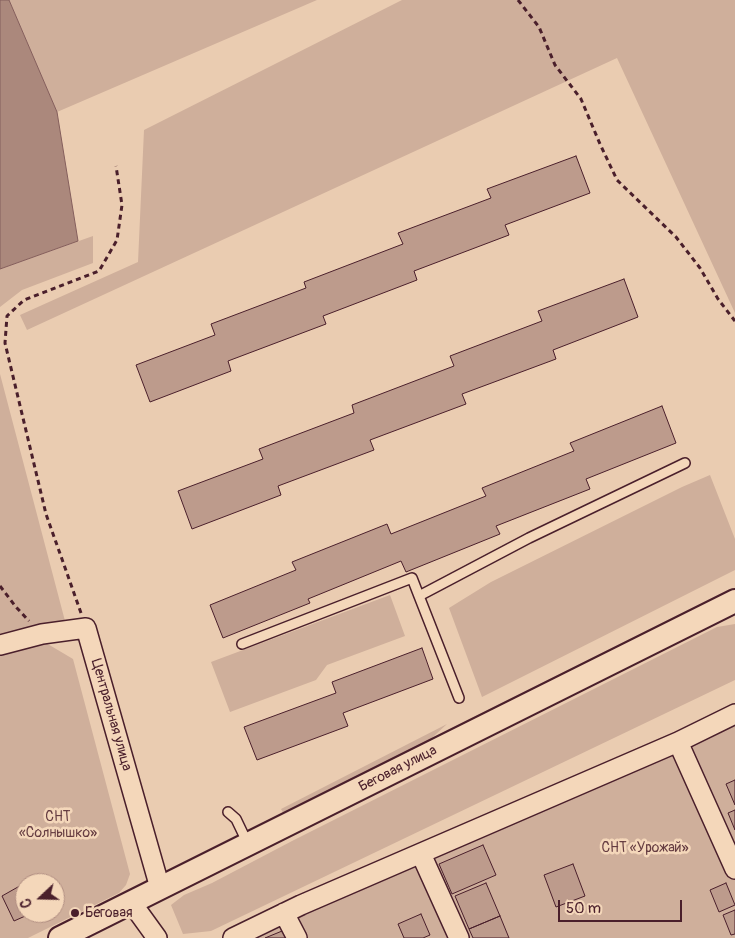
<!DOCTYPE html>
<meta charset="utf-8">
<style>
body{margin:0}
#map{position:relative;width:735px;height:938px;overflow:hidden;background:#eaccb1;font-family:Pangolin,sans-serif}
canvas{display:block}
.north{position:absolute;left:15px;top:873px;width:50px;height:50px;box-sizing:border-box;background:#f4d7ba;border:1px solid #b08d81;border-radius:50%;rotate:249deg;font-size:14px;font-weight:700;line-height:20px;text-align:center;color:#4a1f2b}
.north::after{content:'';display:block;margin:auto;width:18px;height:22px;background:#4a1f2b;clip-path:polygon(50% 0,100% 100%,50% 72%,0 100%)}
.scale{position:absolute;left:558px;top:900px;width:124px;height:22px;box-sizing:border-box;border:2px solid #4a1f2b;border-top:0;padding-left:6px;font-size:15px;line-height:18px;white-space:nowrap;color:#4a1f2b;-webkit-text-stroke:4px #f4d7ba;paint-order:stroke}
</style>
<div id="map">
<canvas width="735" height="938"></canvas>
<div class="north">С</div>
<div class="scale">50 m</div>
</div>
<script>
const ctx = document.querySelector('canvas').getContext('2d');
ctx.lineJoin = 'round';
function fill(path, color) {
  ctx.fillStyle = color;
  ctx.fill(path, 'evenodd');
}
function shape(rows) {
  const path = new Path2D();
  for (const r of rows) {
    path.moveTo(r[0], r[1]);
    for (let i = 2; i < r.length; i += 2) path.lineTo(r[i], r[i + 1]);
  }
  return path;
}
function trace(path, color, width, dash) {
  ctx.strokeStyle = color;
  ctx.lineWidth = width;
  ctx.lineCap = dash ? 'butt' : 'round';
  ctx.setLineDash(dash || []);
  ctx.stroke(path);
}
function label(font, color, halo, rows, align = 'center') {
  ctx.font = font + ' Pangolin,sans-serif';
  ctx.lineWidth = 5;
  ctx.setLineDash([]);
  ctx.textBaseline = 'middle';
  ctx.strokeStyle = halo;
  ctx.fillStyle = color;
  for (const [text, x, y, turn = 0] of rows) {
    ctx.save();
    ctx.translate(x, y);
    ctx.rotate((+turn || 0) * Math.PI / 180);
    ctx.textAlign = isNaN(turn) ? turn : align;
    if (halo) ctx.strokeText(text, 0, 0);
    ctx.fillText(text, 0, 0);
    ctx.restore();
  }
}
fill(shape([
 [9,0,317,0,57,112],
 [402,0,735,0,735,313,617,58,27,330,20,315,138,262,144,130],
 [93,236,93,263,22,290,0,307,0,269],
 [0,374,65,621,0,635],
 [710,475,735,539,735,570,482,697,449,608,491,582,682,487],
 [390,595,405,636,327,665,316,680,230,712,211,662],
 [735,624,735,680,211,931,183,934,171,905,184,895,212,883,292,841,717,627],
 [46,643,73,659,130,874,126,885,119,893,28,938,0,938,0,655],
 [25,883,55,883,55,913,25,913],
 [735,707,735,938,230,938],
 [447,724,421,748,286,818,281,809]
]), '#cfaf9b');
const water = shape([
 [0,0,9,0,57,112,78,241,0,269,0,0]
]);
fill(water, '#ab887c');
trace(water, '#845e5c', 1);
const building = shape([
 [576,156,590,193,505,225,509,235,414,271,417,280,323,316,326,324,228,361,231,371,150,402,136,365,215,335,211,324,306,288,304,282,403,244,398,233,491,198,487,189,576,156],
 [624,279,638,317,553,350,556,359,462,394,466,404,370,440,374,450,278,486,281,495,192,529,178,491,263,459,259,449,354,413,352,405,454,366,450,356,542,321,538,311,624,279],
 [662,406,676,443,586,479,590,489,496,526,500,534,406,572,401,561,308,599,310,603,223,638,210,605,296,570,292,562,387,524,391,534,486,496,482,488,574,451,570,443,662,406],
 [422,648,433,679,343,713,348,726,257,760,244,727,336,693,332,682,422,648],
 [735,780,735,805,726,784,735,780],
 [735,810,735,830,728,813,735,810],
 [483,845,496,875,452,894,439,864,483,845],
 [573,864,585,896,556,907,544,875,573,864],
 [25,883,25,913,32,913,14,921,2,896,25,883],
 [486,883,500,916,469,929,455,896,486,883],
 [726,883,735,905,719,912,710,890,726,883],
 [735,910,735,934,731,935,723,915,735,910],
 [421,914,430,935,423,938,404,938,398,924,421,914],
 [500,916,509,938,473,938,469,929,500,916],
 [287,929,290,938,265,938,287,929]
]);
fill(building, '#bd9b8c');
trace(building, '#4a1f2b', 1);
const service = shape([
 [242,644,412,578,419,596],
 [459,698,419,596,529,538,685,463],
 [228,812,236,819,248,844]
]);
const minor = shape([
 [0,645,42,634,86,628,160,888],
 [678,742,735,869],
 [421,854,459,938],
 [131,902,157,938],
 [284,913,297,938],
 [233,938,301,905,678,742,735,714]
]);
const tertiary = shape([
 [60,938,735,601]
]);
trace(service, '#4a1f2b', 12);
trace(minor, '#4a1f2b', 22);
trace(tertiary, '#4a1f2b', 26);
trace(shape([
 [518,0,539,27,555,65,581,99,600,144,617,180,676,237,700,268,718,299,735,321],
 [0,586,16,607,29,621],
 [81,613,46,514,5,343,7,316,24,300,99,271,117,240,122,205,116,166]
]), '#4a1f2b', 3, [5, 4]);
trace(service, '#f4d7ba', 9);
trace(minor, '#f4d7ba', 19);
trace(tertiary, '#f4d7ba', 22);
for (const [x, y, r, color] of [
 [75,913,5,"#4a1f2b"]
]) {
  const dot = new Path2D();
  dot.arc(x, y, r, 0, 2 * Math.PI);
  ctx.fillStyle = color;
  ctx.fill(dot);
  trace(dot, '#f4d7ba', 2);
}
label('14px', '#4a1f2b', '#f4d7ba', [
 ["Центральная улица",111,715,74],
 ["Беговая улица",398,769,-27]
]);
label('14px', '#653c41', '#f4d7ba', [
 ["СНТ",58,817],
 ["«Солнышко»",58,833],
 ["СНТ «Урожай»",645,848]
]);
label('14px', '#4a1f2b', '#f4d7ba', [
 ["Беговая",85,913]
], 'left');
</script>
